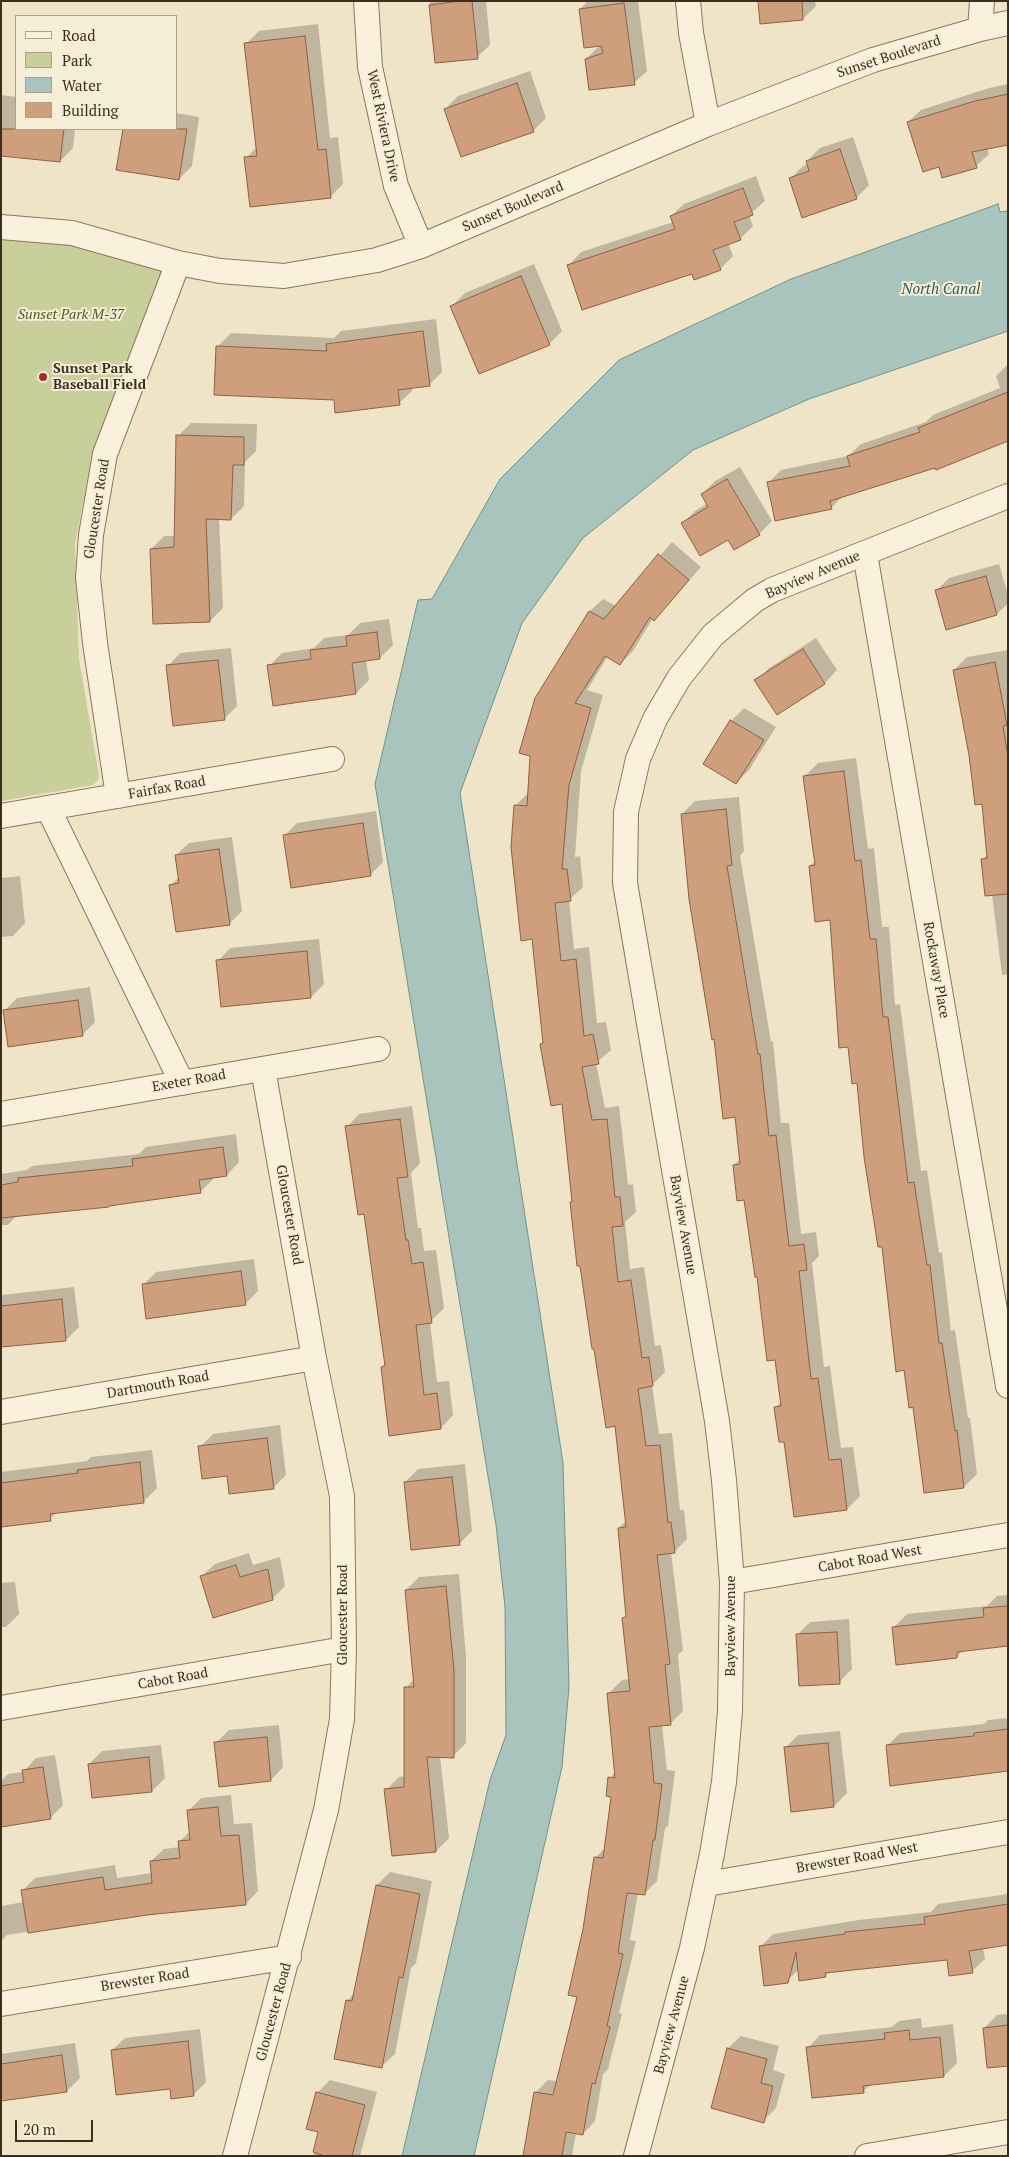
<!DOCTYPE html>
<style>
body{margin:0}
#map{position:relative;width:1009px;height:2157px;overflow:hidden;background:#f0e4c8;font-family:"PT Serif",serif}
canvas{display:block}
.frame{position:absolute;inset:0;border:2px solid #3d2e20;pointer-events:none}
.legend{position:absolute;left:15px;top:15px;width:162px;height:115px;box-sizing:border-box;background:#f7eed8;border:1px solid #ada18e;margin:0;padding:6px 9px;list-style:none;font-size:15px;color:#3d2e20}
.legend li{display:flex;align-items:center;gap:10px;height:25px}
.legend b{width:25px;border:1px solid #ada18e}
.scale{position:absolute;left:15px;top:2120px;width:78px;height:22px;box-sizing:border-box;border:2px solid #3d2e20;border-top:0;padding-left:6px;font-size:15px;line-height:18px;white-space:nowrap;color:#3d2e20;-webkit-text-stroke:4px #f7eed8;paint-order:stroke}
</style>
<div id="map">
<canvas width="1009" height="2157"></canvas>
<div class="frame"></div>
<ul class="legend">
<li><b style="height:6px;background:#faf1dc"></b>Road</li>
<li><b style="height:14px;background:#c9cf9b"></b>Park</li>
<li><b style="height:14px;background:#a9c4bc"></b>Water</li>
<li><b style="height:14px;background:#cf9f7d"></b>Building</li>
</ul>
<div class="scale">20 m</div>
</div>
<script>
const ctx = document.querySelector('canvas').getContext('2d');
ctx.lineJoin = 'round';
function fill(path, color) {
  ctx.fillStyle = color;
  ctx.fill(path, 'evenodd');
}
function shape(rows) {
  const path = new Path2D();
  for (const r of rows) {
    path.moveTo(r[0], r[1]);
    for (let i = 2; i < r.length; i += 2) path.lineTo(r[i], r[i + 1]);
  }
  return path;
}
function trace(path, color, width, dash) {
  ctx.strokeStyle = color;
  ctx.lineWidth = width;
  ctx.lineCap = dash ? 'butt' : 'round';
  ctx.setLineDash(dash || []);
  ctx.stroke(path);
}
function label(font, color, halo, rows, align = 'center') {
  ctx.font = font + ' "PT Serif",serif';
  ctx.lineWidth = 4;
  ctx.setLineDash([]);
  ctx.textBaseline = 'middle';
  ctx.strokeStyle = halo;
  ctx.fillStyle = color;
  for (const [text, x, y, turn = 0] of rows) {
    ctx.save();
    ctx.translate(x, y);
    ctx.rotate((+turn || 0) * Math.PI / 180);
    ctx.textAlign = isNaN(turn) ? turn : align;
    if (halo) ctx.strokeText(text, 0, 0);
    ctx.fillText(text, 0, 0);
    ctx.restore();
  }
}
fill(shape([
 [1,238,76,243,164,269,93,452,75,544,79,659,99,775,98,780,93,785,1,801]
]), '#c9cf9b');
const water = shape([
 [998,204,1000,212,1008,211,1008,331,809,399,693,450,583,538,522,623,460,793,563,1463,569,1687,562,1767,474,2156,402,2156,490,1780,506,1735,505,1607,496,1525,375,784,418,600,432,599,500,479,619,360,791,279,998,204]
]);
fill(water, '#a9c4bc');
trace(water, '#6f938a', 1);
fill(shape([
 [430,1,486,1,490,45,477,57,436,62],
 [588,1,638,1,647,71,634,83,586,59,601,44,580,9],
 [759,1,815,1,816,6,803,19],
 [318,24,330,138,338,137,343,184,330,197,246,158,257,147,246,44,259,31],
 [530,71,546,118,533,131,445,109,458,96],
 [1008,84,1008,144,987,147,989,154,976,166,940,165,908,122,921,110,989,88],
 [1,95,16,97,16,129,75,129,73,148,60,161,1,155],
 [176,113,199,117,192,166,179,179,118,169,124,129,176,129],
 [853,137,869,185,856,198,790,179,803,166,808,164,807,161,820,148],
 [756,176,765,201,749,215,753,226,740,239,728,243,733,256,720,269,692,272,569,265,581,252,673,222,671,216,684,204],
 [534,264,562,331,549,344,452,306,465,293],
 [436,319,442,372,430,384,412,387,412,391,399,403,335,399,218,346,231,333,334,338,341,331],
 [1008,364,1008,433,936,467,843,496,831,508,768,483,781,470,848,456,861,444,926,422,933,415,1000,388,996,376],
 [191,423,257,424,256,451,245,462,244,506,231,519,219,518,223,608,210,621,151,549,164,536,175,536,178,436],
 [740,467,772,521,759,534,728,538,683,523,695,511,708,503,702,494,715,481],
 [672,542,701,567,667,606,654,619,653,618,633,651,620,664,608,656,587,690,603,695,581,771,575,857,580,856,583,887,569,900,574,949,589,947,597,1023,606,1022,611,1050,596,1063,605,1108,619,1106,628,1185,633,1184,636,1212,625,1222,630,1269,644,1267,655,1346,661,1345,665,1372,652,1385,659,1434,672,1433,680,1510,684,1510,687,1539,674,1552,671,1552,683,1650,678,1655,683,1711,670,1724,662,1725,667,1770,675,1771,668,1826,665,1828,657,1881,644,1894,638,1893,630,1940,636,1941,619,2013,622,2014,608,2069,603,2074,595,2121,583,2134,576,2133,572,2156,524,2156,535,2093,548,2080,558,2081,578,1996,585,1929,595,1858,606,1847,612,1796,610,1778,616,1771,609,1693,622,1680,630,1679,624,1618,627,1614,619,1528,627,1520,617,1425,571,1202,574,1200,563,1103,541,1044,544,1041,533,938,515,806,528,793,536,698,590,611,603,599,616,606],
 [999,564,1008,595,1008,603,997,614,936,591,949,578],
 [389,619,393,645,380,658,366,660,369,680,356,693,269,666,282,653,314,648,324,638,348,635,360,623],
 [816,638,837,670,825,683,777,713,756,681,769,668],
 [231,648,237,706,224,719,168,666,180,653],
 [1008,650,1008,976,1008,974,1002,975,992,894,982,860,988,854,983,803,970,755,954,670,967,657],
 [744,708,776,727,749,770,736,783,704,764,731,721],
 [856,758,868,849,874,848,882,927,889,927,895,1005,900,1004,921,1171,927,1170,939,1253,942,1252,951,1331,955,1330,968,1418,970,1418,977,1474,964,1487,914,1406,883,1245,832,919,810,866,815,861,805,776,818,763],
 [739,797,744,851,740,856,771,1042,773,1041,781,1123,789,1123,801,1234,816,1232,819,1256,812,1263,824,1367,830,1366,841,1448,853,1447,860,1496,847,1509,795,1515,785,1440,776,1407,782,1401,776,1359,758,1275,746,1199,734,1165,740,1159,736,1116,715,1038,682,814,695,801],
 [376,811,383,862,370,875,285,835,297,823],
 [232,837,242,911,229,924,171,885,179,877,176,855,189,843],
 [20,876,25,923,13,936,1,937,1,878],
 [319,939,324,984,311,997,218,961,230,948],
 [90,987,95,1022,82,1035,4,1011,17,998],
 [412,1106,420,1163,411,1173,418,1228,421,1228,424,1251,436,1250,444,1308,430,1322,437,1382,449,1381,453,1415,441,1428,382,1367,386,1363,365,1213,347,1127,359,1114],
 [236,1134,239,1162,227,1175,213,1176,213,1179,201,1191,17,1215,8,1225,1,1225,1,1174,27,1170,32,1166,139,1154,146,1147],
 [254,1259,258,1291,245,1304,143,1285,156,1272],
 [74,1287,79,1327,66,1340,1,1346,1,1295],
 [280,1425,286,1475,273,1488,228,1474,200,1447,213,1434],
 [152,1450,157,1488,144,1501,57,1512,50,1519,1,1526,1,1472,87,1461,91,1457],
 [465,1464,472,1531,459,1544,405,1482,418,1469],
 [249,1553,253,1565,280,1557,285,1586,272,1599,202,1576,215,1564],
 [459,1574,466,1657,466,1743,453,1756,440,1756,449,1838,436,1851,393,1855,386,1790,399,1777,406,1776,406,1688,414,1679,406,1590,419,1577],
 [15,1582,19,1614,6,1627,1,1627,1,1637,1,1583],
 [1008,1595,1008,1645,964,1649,957,1657,894,1627,907,1614,987,1606,997,1596],
 [849,1619,852,1669,839,1682,797,1635,810,1622],
 [1008,1718,1008,1770,887,1746,900,1733,984,1724,988,1720],
 [279,1725,283,1767,271,1780,216,1743,229,1730],
 [840,1731,847,1793,834,1806,785,1748,798,1735],
 [161,1745,165,1778,152,1791,89,1764,102,1751],
 [55,1755,63,1805,50,1818,1,1825,1,1781,8,1774,23,1772,36,1758],
 [231,1795,234,1824,252,1823,258,1891,246,1904,147,1913,7,1935,1,1941,1,1906,24,1902,22,1891,35,1878,115,1865,117,1878,152,1873,151,1861,164,1849,180,1847,180,1841,190,1831,188,1811,201,1798],
 [390,1872,432,1881,416,1963,411,1968,395,2054,382,2066,347,2001,354,1993,377,1885],
 [1008,1894,1008,1945,983,1948,985,1959,972,1971,948,1959,830,1971,825,1976,799,1969,787,1981,760,1947,773,1934,859,1920,931,1912,938,1904],
 [1008,2014,1008,2065,984,2028,997,2015],
 [921,2018,922,2028,953,2024,957,2063,944,2076,871,2084,863,2092,808,2048,820,2035,892,2027,899,2021],
 [200,2029,206,2082,193,2095,112,2050,125,2038],
 [741,2036,779,2046,773,2070,785,2074,776,2108,763,2121,728,2048],
 [75,2043,80,2078,67,2091,1,2100,1,2054],
 [330,2080,377,2092,360,2156,313,2156,320,2132,317,2093]
]), '#0003');
const building = shape([
 [460,1,472,1,478,59,435,63,429,5,460,1],
 [758,1,802,1,803,20,760,24,758,1],
 [624,3,635,85,589,90,585,59,603,53,601,46,584,48,579,9,624,3],
 [305,36,318,150,326,149,331,198,250,207,244,157,257,156,244,43,305,36],
 [517,83,534,132,461,157,444,109,517,83],
 [1008,94,1008,145,972,152,977,168,942,178,939,167,923,172,907,122,975,101,1008,94],
 [1,129,64,129,60,162,1,156,1,129],
 [123,129,187,129,179,180,116,170,123,129],
 [840,149,857,199,802,218,789,178,809,171,806,161,840,149],
 [743,188,753,215,734,222,741,240,713,250,721,270,694,280,692,274,582,310,567,265,675,229,670,216,743,188],
 [521,276,550,345,479,374,450,306,521,276],
 [423,331,430,386,398,390,400,405,335,413,334,400,214,395,216,346,327,351,326,344,423,331],
 [1008,392,1008,441,936,470,935,468,830,501,832,509,775,521,767,482,850,466,847,456,920,432,918,428,1008,392],
 [176,435,244,437,244,465,233,465,231,520,206,519,210,622,153,624,150,549,174,547,176,435],
 [727,479,760,535,734,550,728,540,700,556,681,523,708,507,701,494,727,479],
 [658,554,689,580,654,621,650,617,620,665,605,656,575,703,591,708,569,785,562,869,567,869,571,901,555,903,561,961,576,959,584,1036,593,1034,599,1064,582,1067,592,1120,607,1119,615,1197,620,1197,623,1226,612,1227,618,1282,631,1280,642,1358,649,1357,653,1386,638,1389,646,1446,660,1445,668,1523,671,1522,675,1553,657,1555,670,1664,665,1665,671,1725,649,1727,654,1783,662,1784,655,1840,653,1840,645,1895,627,1893,618,1953,623,1954,607,2026,610,2027,595,2084,592,2083,583,2135,566,2132,562,2156,523,2156,534,2092,553,2095,577,1997,568,1995,583,1929,594,1857,603,1858,611,1797,606,1796,608,1777,615,1778,607,1693,630,1691,622,1618,626,1617,618,1528,626,1527,615,1426,606,1428,594,1349,592,1349,580,1266,577,1266,570,1202,572,1202,562,1104,551,1106,540,1044,543,1043,532,939,521,941,511,847,514,805,527,806,530,756,519,753,535,698,589,611,604,619,658,554],
 [986,576,997,615,946,630,935,590,986,576],
 [377,632,380,659,352,663,356,694,273,706,267,665,311,659,310,650,347,646,346,636,377,632],
 [803,649,825,684,777,715,754,680,803,649],
 [218,660,225,720,173,726,166,665,218,660],
 [995,662,1007,725,1003,726,1008,757,1008,894,985,896,981,859,987,858,982,804,975,805,969,755,953,670,995,662],
 [730,720,764,740,736,784,703,764,730,720],
 [844,771,855,861,861,860,870,939,876,939,883,1017,888,1017,908,1183,914,1182,927,1265,930,1265,939,1343,942,1343,955,1431,957,1430,964,1488,924,1493,913,1407,909,1408,904,1370,896,1372,882,1247,878,1247,864,1157,857,1083,852,1084,848,1047,839,1048,830,920,815,922,809,866,815,865,803,776,844,771],
 [726,809,732,865,727,866,758,1054,760,1054,769,1136,776,1135,789,1246,804,1244,807,1270,799,1271,811,1379,818,1378,829,1460,841,1459,847,1510,794,1517,784,1442,779,1442,774,1407,781,1406,775,1360,767,1361,757,1277,755,1277,744,1200,737,1201,733,1165,740,1164,735,1117,723,1119,714,1039,712,1040,689,899,681,814,726,809],
 [363,823,371,876,291,888,283,835,363,823],
 [219,849,230,925,176,932,169,885,179,883,175,855,219,849],
 [307,951,311,998,221,1007,216,960,307,951],
 [78,1000,83,1036,8,1047,3,1010,78,1000],
 [400,1119,408,1177,397,1178,406,1240,408,1240,412,1264,423,1262,432,1323,416,1325,424,1395,437,1393,441,1429,389,1436,381,1367,385,1366,364,1214,358,1215,345,1126,400,1119],
 [223,1147,227,1176,199,1180,201,1193,109,1206,109,1207,1,1218,1,1185,18,1182,18,1178,133,1166,132,1159,223,1147],
 [241,1271,246,1305,146,1319,142,1284,241,1271],
 [62,1299,66,1341,1,1347,1,1306,62,1299],
 [267,1438,274,1489,229,1494,227,1476,202,1479,198,1446,267,1438],
 [140,1462,144,1503,50,1514,51,1521,1,1527,1,1483,78,1473,77,1470,140,1462],
 [452,1477,460,1545,411,1550,404,1482,452,1477],
 [236,1565,240,1577,268,1569,273,1600,213,1618,200,1576,236,1565],
 [446,1586,454,1671,454,1758,427,1757,436,1852,392,1856,384,1789,404,1787,404,1687,414,1687,405,1590,446,1586],
 [1008,1606,1008,1646,957,1652,957,1658,896,1665,892,1627,984,1617,983,1608,1008,1606],
 [837,1632,840,1684,799,1686,796,1634,837,1632],
 [1008,1729,1008,1771,890,1786,886,1745,974,1736,974,1733,1008,1729],
 [267,1737,271,1781,219,1787,214,1742,267,1737],
 [828,1743,834,1807,791,1812,784,1747,828,1743],
 [149,1757,152,1792,92,1798,88,1764,149,1757],
 [43,1767,51,1819,1,1827,1,1786,24,1782,22,1770,43,1767],
 [218,1807,221,1836,239,1835,246,1905,147,1915,28,1933,21,1890,103,1877,105,1890,152,1883,150,1861,180,1858,178,1841,190,1840,187,1810,218,1807],
 [376,1885,420,1894,403,1978,399,1977,382,2068,334,2059,346,2000,352,2001,376,1885],
 [1008,1904,1008,1945,969,1951,973,1973,949,1976,947,1960,825,1973,826,1977,799,1981,796,1952,788,1983,764,1986,759,1946,845,1934,845,1932,925,1924,924,1917,1008,1904],
 [1008,2025,1008,2066,987,2068,983,2028,1008,2025],
 [909,2030,910,2040,940,2037,944,2077,863,2086,864,2093,812,2098,806,2047,885,2039,884,2033,909,2030],
 [188,2041,194,2096,171,2099,170,2089,116,2095,111,2050,188,2041],
 [727,2048,767,2059,761,2083,773,2086,764,2123,711,2108,727,2048],
 [62,2055,67,2092,1,2101,1,2064,62,2055],
 [316,2092,365,2105,352,2156,325,2156,313,2152,318,2132,306,2129,316,2092]
]);
fill(building, '#cf9f7d');
trace(building, '#8d5f41', 1);
const street = shape([
 [366,1,370,67,396,186,421,246],
 [688,1,691,33,708,124],
 [980,29,982,1],
 [1,227,72,233,178,263,220,271,284,276,377,260,421,246,708,124,873,60,980,29,1008,23],
 [865,554,1008,1386],
 [118,796,95,643,88,578,91,535,105,454,178,263],
 [48,808,182,1083],
 [1,816,332,759],
 [1,1114,378,1049],
 [1,1412,314,1358],
 [732,1582,1008,1535],
 [1,1708,344,1649],
 [707,1884,1008,1832],
 [1,2004,289,1957],
 [235,2156,326,1810,342,1719,344,1649,342,1496,314,1358,263,1069],
 [636,2156,692,1948,712,1854,724,1782,730,1711,732,1582,724,1480,717,1421,625,883,626,812,638,759,655,719,679,678,713,635,755,600,772,590,1008,496],
 [867,2156,1008,2132]
]);
trace(street, '#8d765c', 26);
trace(street, '#faf1dc', 24);
for (const [x, y, r, color] of [
 [43,377,5,"#9e2a2b"]
]) {
  const dot = new Path2D();
  dot.arc(x, y, r, 0, 2 * Math.PI);
  ctx.fillStyle = color;
  ctx.fill(dot);
  trace(dot, '#f7eed8', 2);
}
label('14px', '#3d2e20', '#f7eed8', [
 ["Sunset Boulevard",889,57,-18],
 ["West Riviera Drive",383,126,78],
 ["Sunset Boulevard",513,207,-23],
 ["Gloucester Road",97,509,-81],
 ["Bayview Avenue",813,575,-23],
 ["Fairfax Road",167,788,-10],
 ["Rockaway Place",936,970,80],
 ["Exeter Road",189,1081,-10],
 ["Gloucester Road",289,1215,80],
 ["Bayview Avenue",683,1225,80],
 ["Dartmouth Road",158,1385,-10],
 ["Cabot Road West",870,1559,-10],
 ["Gloucester Road",343,1615,-90],
 ["Bayview Avenue",731,1626,-90],
 ["Cabot Road",173,1679,-10],
 ["Brewster Road West",857,1858,-10],
 ["Brewster Road",145,1980,-9],
 ["Gloucester Road",274,2012,-75],
 ["Bayview Avenue",672,2025,-75]
]);
label('italic 14px', '#4d5a26', '#f7eed8', [
 ["Sunset Park M-37",71,315]
]);
label('bold 14px', '#3d2e20', '#f7eed8', [
 ["Sunset Park",53,369],
 ["Baseball Field",53,385]
], 'left');
label('italic 15px', '#2f5d5a', '#f7eed8', [
 ["North Canal",941,290]
]);
</script>
